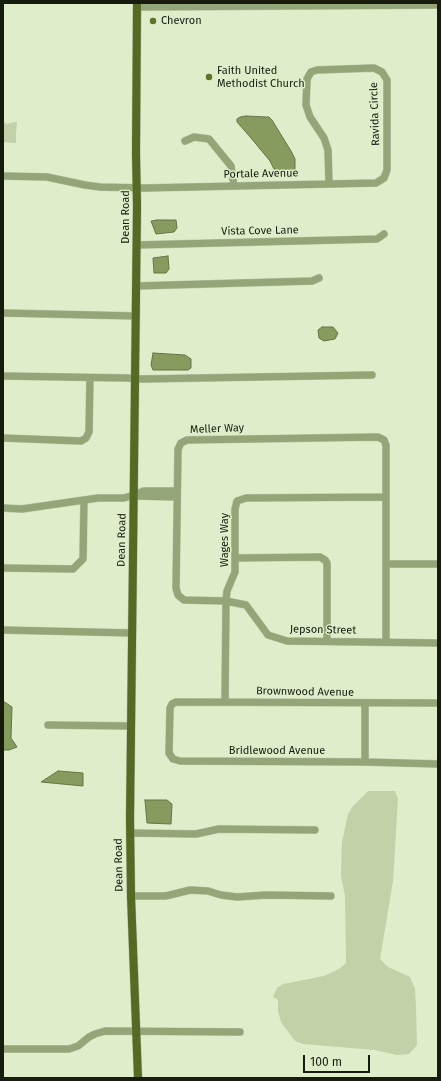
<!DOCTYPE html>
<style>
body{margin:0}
#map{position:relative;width:441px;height:1081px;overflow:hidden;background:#dfedca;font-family:"Fira Sans",sans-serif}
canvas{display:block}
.frame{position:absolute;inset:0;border:4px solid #171c0f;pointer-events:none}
.scale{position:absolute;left:303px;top:1055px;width:67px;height:18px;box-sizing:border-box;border:2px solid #171c0f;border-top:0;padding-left:5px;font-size:12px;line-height:14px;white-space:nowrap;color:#171c0f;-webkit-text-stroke:3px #dfedca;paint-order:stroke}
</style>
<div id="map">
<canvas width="441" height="1081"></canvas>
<div class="frame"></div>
<div class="scale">100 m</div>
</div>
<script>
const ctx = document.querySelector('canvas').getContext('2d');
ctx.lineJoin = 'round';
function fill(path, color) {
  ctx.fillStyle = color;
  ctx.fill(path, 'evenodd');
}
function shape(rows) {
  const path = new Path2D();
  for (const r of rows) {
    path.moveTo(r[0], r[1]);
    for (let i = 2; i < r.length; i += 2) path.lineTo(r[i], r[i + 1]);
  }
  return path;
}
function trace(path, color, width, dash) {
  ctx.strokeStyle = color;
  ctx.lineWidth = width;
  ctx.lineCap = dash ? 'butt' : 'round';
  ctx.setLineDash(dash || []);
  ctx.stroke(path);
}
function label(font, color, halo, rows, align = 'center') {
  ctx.font = font + ' "Fira Sans",sans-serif';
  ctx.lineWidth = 3;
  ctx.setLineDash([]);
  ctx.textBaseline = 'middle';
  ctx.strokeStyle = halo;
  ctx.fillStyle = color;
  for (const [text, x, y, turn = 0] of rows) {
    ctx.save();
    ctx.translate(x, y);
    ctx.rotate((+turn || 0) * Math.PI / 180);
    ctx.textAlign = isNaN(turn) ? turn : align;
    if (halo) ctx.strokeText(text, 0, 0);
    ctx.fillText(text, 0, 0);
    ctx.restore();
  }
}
fill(shape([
 [3,122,7,124,15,122,17,122,16,133,16,143,3,142],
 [368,791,395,791,398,799,393,881,380,959,388,967,410,977,415,989,416,1009,417,1045,409,1054,397,1055,375,1050,303,1044,295,1041,281,1022,278,1011,278,1000,273,997,277,988,283,984,324,976,339,969,346,963,345,896,341,876,342,842,348,814,353,806]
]), '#c2d1a8');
const water = shape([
 [246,116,266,117,269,117,272,120,291,151,295,159,295,172,275,171,270,161,251,138,237,122,237,119,240,117,246,116],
 [157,220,176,220,177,228,174,232,156,234,151,221,157,220],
 [168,256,169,269,166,273,154,273,153,258,168,256],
 [322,327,333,327,338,333,335,339,324,341,319,338,318,330,322,327],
 [153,353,185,355,191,359,191,368,188,370,153,370,151,365,153,353],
 [3,701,12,707,11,738,17,747,9,750,3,750,3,701],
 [58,771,83,773,83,786,41,782,58,771],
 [145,800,167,800,172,804,171,824,147,823,145,800]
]);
fill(water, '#879b5f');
trace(water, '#657547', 1);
const minor = shape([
 [137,7,438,5],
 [185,141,194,137,209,139,231,166,234,186],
 [3,176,47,177,61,180,85,185,100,187,145,188,376,183,384,178,387,170,387,80,382,72,374,68,317,70,311,72,307,79,306,105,310,117,324,138,328,150,329,184],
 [137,245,377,239,384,234],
 [136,286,312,281,319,278],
 [3,313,136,316],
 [3,376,127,378,143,379,372,375],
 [3,438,81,441,86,438,89,432,90,378],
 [136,496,177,497],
 [3,508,22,509,98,498,124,498,134,495,144,491,177,491],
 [235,558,320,557,325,560,327,563,327,641],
 [386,564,438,564],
 [3,568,73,569,83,559,84,500],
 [3,630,132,633],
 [386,642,386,445,384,440,378,437,187,440,181,443,178,449,176,588,178,595,184,600,226,601,246,605,268,635,287,641,438,643],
 [225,702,226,601,227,591,235,572,235,509,237,501,246,498,386,497],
 [365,703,365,762],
 [438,703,176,702,172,704,170,708,169,753,173,759,180,761,365,762,438,764],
 [48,725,131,726],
 [130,833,196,834,219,829,315,830],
 [131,896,165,896,170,895,190,890,208,891,221,895,237,897,266,895,331,896],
 [3,1049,69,1049,78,1046,89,1037,95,1034,105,1031,240,1032]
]);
const major = shape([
 [137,3,136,153,137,206,130,818,131,896,138,1078]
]);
trace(minor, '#bbc7a8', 8);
trace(major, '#bbc7a8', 9);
trace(minor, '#94a578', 7);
trace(major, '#556a24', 8);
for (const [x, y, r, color] of [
 [153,21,4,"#5c7425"],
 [209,77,4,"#5c7425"]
]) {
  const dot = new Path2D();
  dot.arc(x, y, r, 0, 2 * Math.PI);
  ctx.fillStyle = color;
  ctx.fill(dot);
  trace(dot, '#dfedca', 1.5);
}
label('11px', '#171c0f', '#dfedca', [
 ["Chevron",161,21],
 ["Faith United",217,71],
 ["Methodist Church",217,84]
], 'left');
label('11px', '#171c0f', '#dfedca', [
 ["Ravida Circle",375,114,-92],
 ["Portale Avenue",261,174,-1],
 ["Dean Road",126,217,-90],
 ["Vista Cove Lane",260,231,-1],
 ["Meller Way",217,429,-2],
 ["Dean Road",122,540,-89],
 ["Wages Way",225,540,-90],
 ["Jepson Street",323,630,1],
 ["Brownwood Avenue",305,692,1],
 ["Bridlewood Avenue",277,751],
 ["Dean Road",119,865,-91]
]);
</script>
